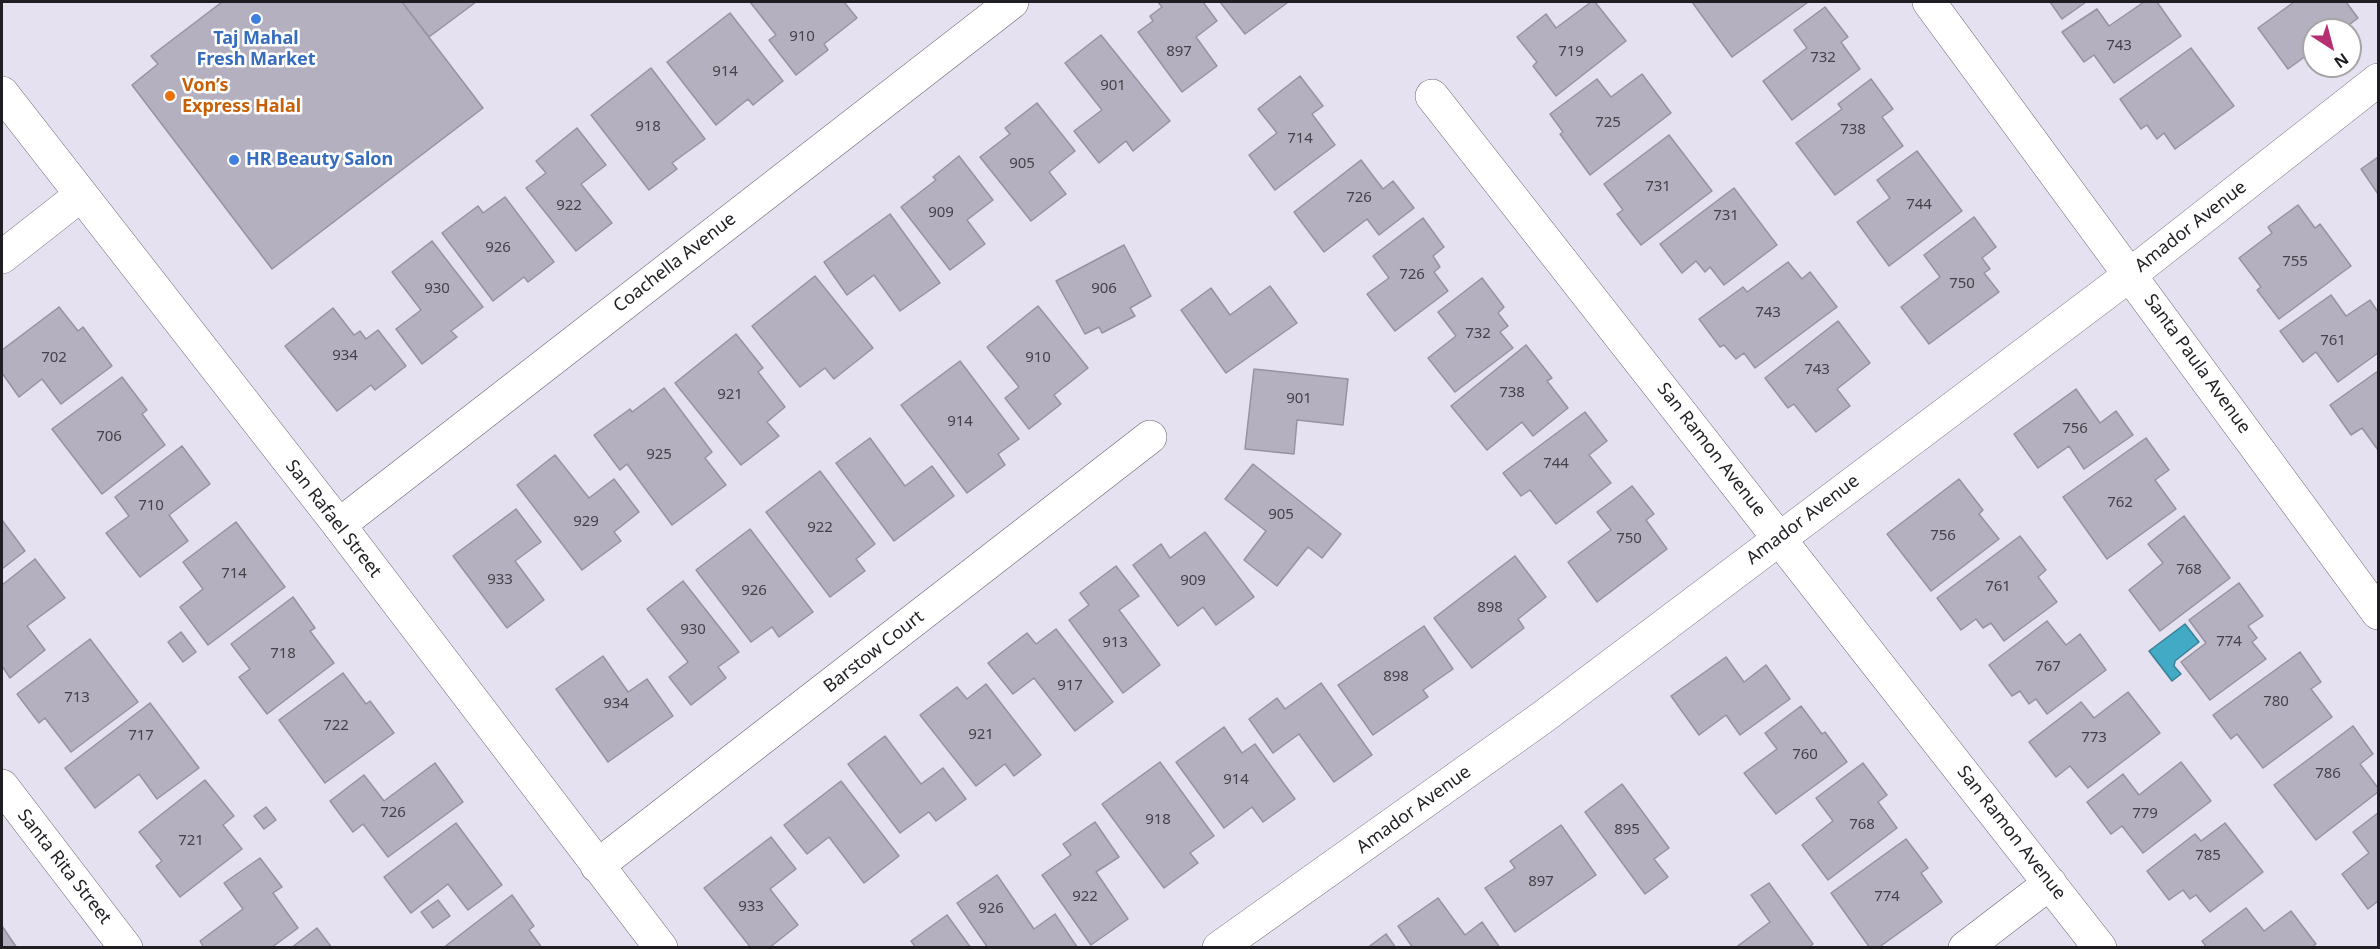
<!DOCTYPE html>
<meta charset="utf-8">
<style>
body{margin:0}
#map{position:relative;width:2380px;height:949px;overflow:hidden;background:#e6e1f1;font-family:"Noto Sans",sans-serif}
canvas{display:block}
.frame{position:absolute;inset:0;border:3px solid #201e23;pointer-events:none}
.north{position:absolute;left:2302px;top:18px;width:60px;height:60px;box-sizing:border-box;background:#fff;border:2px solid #a6a5a7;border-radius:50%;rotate:144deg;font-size:16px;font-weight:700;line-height:24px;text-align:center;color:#201e23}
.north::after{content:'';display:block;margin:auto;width:21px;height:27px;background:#b52f72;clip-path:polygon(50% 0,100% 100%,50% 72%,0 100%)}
</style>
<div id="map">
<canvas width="2380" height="949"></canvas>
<div class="frame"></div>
<div class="north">N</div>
</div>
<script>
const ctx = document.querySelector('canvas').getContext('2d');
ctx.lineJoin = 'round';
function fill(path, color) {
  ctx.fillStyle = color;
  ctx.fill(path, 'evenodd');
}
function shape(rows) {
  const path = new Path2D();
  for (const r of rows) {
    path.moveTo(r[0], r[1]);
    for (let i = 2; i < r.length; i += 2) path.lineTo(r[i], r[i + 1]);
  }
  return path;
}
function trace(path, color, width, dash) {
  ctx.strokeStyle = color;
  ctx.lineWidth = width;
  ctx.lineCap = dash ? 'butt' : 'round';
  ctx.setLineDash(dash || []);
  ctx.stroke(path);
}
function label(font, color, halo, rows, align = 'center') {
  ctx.font = font + ' "Noto Sans",sans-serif';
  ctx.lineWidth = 5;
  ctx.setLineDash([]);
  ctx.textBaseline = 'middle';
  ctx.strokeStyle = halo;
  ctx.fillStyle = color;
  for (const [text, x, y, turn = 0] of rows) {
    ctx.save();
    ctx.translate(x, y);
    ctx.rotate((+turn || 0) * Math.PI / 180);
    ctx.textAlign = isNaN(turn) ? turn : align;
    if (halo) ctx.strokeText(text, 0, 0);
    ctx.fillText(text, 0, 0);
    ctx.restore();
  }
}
const water = shape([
 [2185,624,2199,642,2175,661,2174,666,2181,674,2172,681,2149,651,2185,624]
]);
fill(water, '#42aac5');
trace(water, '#388094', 1.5);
const building = shape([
 [222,2,402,2,483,108,272,269,132,85,158,64,151,56,222,2],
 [402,2,476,2,429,37,402,2],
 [750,2,844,2,857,18,824,44,828,50,796,75,769,40,776,35,750,2],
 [1158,2,1203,2,1217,21,1196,37,1217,66,1182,92,1138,32,1153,21,1150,16,1162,7,1158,2],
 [1220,2,1286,2,1287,3,1245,34,1220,2],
 [1591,2,1595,2,1626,41,1556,96,1533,66,1537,62,1517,37,1546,14,1556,28,1591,2],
 [1692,2,1806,2,1807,3,1732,57,1692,2],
 [2050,2,2086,2,2062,19,2050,2],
 [2144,2,2157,2,2181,36,2114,83,2094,55,2084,62,2062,32,2097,9,2109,26,2144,2],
 [2294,2,2346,2,2358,18,2342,30,2314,30,2314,50,2288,69,2258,28,2294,2],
 [1825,7,1848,37,1841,42,1860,69,1792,120,1763,81,1807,48,1794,30,1825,7],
 [730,13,783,81,753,105,748,99,716,125,667,62,730,13],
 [1101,35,1170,121,1133,151,1126,141,1099,163,1074,131,1102,110,1065,63,1101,35],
 [2191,48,2234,106,2175,149,2164,133,2157,139,2147,125,2141,129,2120,99,2191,48],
 [651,68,705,139,672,163,677,169,649,190,591,115,651,68],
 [1642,74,1671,113,1590,175,1560,134,1563,132,1550,114,1597,79,1611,97,1642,74],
 [1300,76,1323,106,1312,114,1335,145,1275,190,1249,155,1277,133,1258,109,1300,76],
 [1871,79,1893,109,1882,117,1903,146,1835,195,1796,143,1842,109,1838,104,1871,79],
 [1037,103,1075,151,1049,172,1066,194,1031,221,980,157,1010,134,1005,128,1037,103],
 [577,128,606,165,581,184,612,223,576,251,526,188,546,173,536,161,577,128],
 [1669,135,1712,191,1641,245,1617,214,1623,210,1604,184,1669,135],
 [1917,151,1962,211,1889,266,1857,222,1890,198,1877,180,1917,151],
 [959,156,993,200,967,220,985,244,950,270,901,207,936,180,933,177,959,156],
 [2378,157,2378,194,2361,169,2378,157],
 [1361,160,1383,189,1393,181,1414,208,1379,235,1367,219,1324,252,1294,212,1361,160],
 [1734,188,1777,245,1724,285,1710,267,1705,272,1696,261,1682,273,1660,244,1734,188],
 [505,197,554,262,528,282,524,277,493,301,442,233,478,206,483,213,505,197],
 [2298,205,2315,228,2320,224,2351,266,2279,319,2257,290,2261,287,2239,258,2272,233,2268,227,2298,205],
 [890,214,940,283,900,311,874,275,847,295,824,262,890,214],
 [1974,217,1996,247,1982,258,1990,269,1984,273,1999,292,1929,344,1901,307,1940,277,1924,255,1974,217],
 [1423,218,1444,247,1433,256,1440,267,1434,272,1448,291,1395,331,1367,294,1389,278,1373,256,1423,218],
 [432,241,483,307,451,331,457,337,422,364,396,329,421,310,392,272,432,241],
 [1124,245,1151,296,1130,308,1135,316,1102,333,1099,327,1085,334,1056,281,1124,245],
 [1788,262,1802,279,1810,272,1837,307,1755,368,1744,353,1736,359,1724,345,1720,347,1699,319,1743,287,1747,292,1788,262],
 [815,276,873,348,834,379,825,368,800,387,752,326,815,276],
 [1482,278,1504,307,1498,313,1508,326,1500,332,1513,348,1455,392,1428,358,1456,336,1438,312,1482,278],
 [1270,286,1297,323,1226,373,1181,310,1211,288,1230,315,1270,286],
 [2331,295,2346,316,2370,300,2378,312,2378,353,2338,382,2316,352,2303,362,2280,331,2331,295],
 [1038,306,1088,368,1054,395,1061,404,1029,429,1005,398,1019,387,987,347,1038,306],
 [59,307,78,331,83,327,112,366,61,404,42,379,19,397,2,373,2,350,59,307],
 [333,308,354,335,360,331,366,339,378,330,406,366,375,390,371,385,337,411,285,346,333,308],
 [1838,321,1870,363,1837,389,1850,406,1816,432,1794,404,1788,408,1765,378,1838,321],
 [736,334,763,368,758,372,785,407,767,422,779,436,741,465,675,383,736,334],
 [1526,345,1552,378,1547,381,1568,408,1533,436,1522,422,1487,450,1451,406,1526,345],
 [960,361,1019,439,998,454,1005,465,967,493,901,405,960,361],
 [1254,369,1348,379,1343,425,1297,420,1294,454,1245,449,1254,369],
 [2378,371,2378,450,2362,428,2351,435,2330,405,2378,371],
 [122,377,147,410,142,414,165,445,102,494,52,429,122,377],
 [664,388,712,452,705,458,726,485,672,525,627,464,620,470,594,435,630,409,632,412,664,388],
 [2076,389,2100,423,2116,411,2133,435,2084,469,2069,446,2038,468,2014,434,2076,389],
 [1585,412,1607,441,1589,455,1611,483,1556,524,1530,490,1521,496,1503,473,1585,412],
 [870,438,905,486,932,466,954,496,894,541,836,463,870,438],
 [2146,438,2169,470,2155,480,2176,509,2107,559,2063,497,2146,438],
 [182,446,210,484,169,515,188,541,140,577,106,533,129,516,115,497,182,446],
 [555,455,589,498,614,479,639,512,614,532,621,541,582,570,517,485,555,455],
 [1253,464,1341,534,1322,558,1308,547,1277,586,1244,560,1266,531,1225,499,1253,464],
 [820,471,875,544,856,559,865,571,830,597,766,512,820,471],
 [1959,479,1983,510,1979,514,1999,539,1931,591,1887,534,1959,479],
 [1632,486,1654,514,1646,520,1667,549,1597,602,1568,562,1611,530,1597,512,1632,486],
 [516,509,541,542,515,561,544,600,507,628,453,556,516,509],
 [2184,516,2230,578,2160,631,2129,590,2163,563,2148,544,2184,516],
 [2,520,25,551,2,569,2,520],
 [236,522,285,587,208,645,180,607,203,589,183,562,236,522],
 [750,529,813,612,779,637,772,627,751,642,696,570,750,529],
 [1205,532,1254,597,1216,625,1203,607,1178,626,1133,565,1161,544,1170,558,1205,532],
 [2020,536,2046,570,2038,577,2057,602,2004,641,1991,623,1983,628,1976,619,1961,630,1937,598,2020,536],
 [1515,556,1546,597,1518,619,1524,628,1472,668,1434,618,1515,556],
 [35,559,65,598,27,626,45,650,10,678,2,666,2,585,35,559],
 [1116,566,1139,596,1119,610,1160,665,1123,693,1069,620,1089,605,1080,593,1116,566],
 [683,581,739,652,718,667,726,678,691,705,669,677,688,662,647,609,683,581],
 [2239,583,2263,616,2248,626,2257,638,2252,642,2266,659,2210,700,2181,662,2206,643,2189,620,2239,583],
 [293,597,315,628,310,631,334,663,267,714,239,677,250,669,231,644,293,597],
 [2047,621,2066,645,2080,634,2106,670,2047,714,2036,699,2029,704,2020,691,2012,696,1989,665,2047,621],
 [1424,626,1453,669,1423,690,1428,697,1373,735,1338,685,1424,626],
 [1056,629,1113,702,1075,731,1034,678,1013,694,988,663,1027,633,1036,644,1056,629],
 [181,632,196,652,183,662,168,642,181,632],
 [90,639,138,702,71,752,45,718,39,723,17,694,90,639],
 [2300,652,2321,682,2311,689,2332,717,2263,768,2237,734,2231,739,2213,715,2300,652],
 [603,656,628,692,647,679,673,716,608,762,556,689,603,656],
 [1726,657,1744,682,1766,665,1790,699,1740,735,1726,715,1699,735,1671,696,1726,657],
 [343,673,366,704,370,701,394,733,325,783,279,720,343,673],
 [1321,683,1372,755,1334,782,1299,734,1273,753,1249,719,1277,698,1285,709,1321,683],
 [986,684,1041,755,1014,776,1005,764,976,786,920,715,957,687,967,699,986,684],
 [2128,692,2160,733,2088,788,2070,766,2056,777,2029,742,2081,702,2094,718,2128,692],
 [150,703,199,768,157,799,139,774,95,808,65,768,150,703],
 [1801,706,1822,734,1825,732,1847,762,1776,814,1744,773,1777,749,1765,733,1801,706],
 [2353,726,2373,754,2360,764,2378,788,2378,792,2316,840,2274,785,2353,726],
 [1224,727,1242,753,1255,744,1295,799,1263,822,1252,807,1224,828,1176,762,1224,727],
 [885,736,921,784,943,768,966,799,936,821,929,812,900,833,848,764,885,736],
 [1160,762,1214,836,1190,853,1198,863,1164,888,1102,804,1160,762],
 [2181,762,2211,801,2143,853,2122,826,2111,834,2087,802,2123,774,2139,795,2181,762],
 [435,763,463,802,388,857,363,824,353,832,330,801,364,775,384,801,435,763],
 [1863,763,1887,795,1878,802,1897,828,1828,880,1802,845,1833,821,1816,798,1863,763],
 [205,780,234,816,223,825,242,849,180,897,156,866,162,861,139,832,205,780],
 [841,781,899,856,864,883,829,837,807,854,784,825,841,781],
 [1622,784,1669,848,1654,859,1668,877,1645,894,1585,812,1622,784],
 [266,807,276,820,264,829,254,816,266,807],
 [2378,813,2378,901,2368,909,2342,874,2369,853,2353,832,2378,813],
 [1095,822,1119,857,1096,872,1128,919,1091,945,1042,875,1071,855,1063,844,1095,822],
 [456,823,502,885,468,910,448,884,411,913,384,877,456,823],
 [2225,823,2263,872,2210,912,2196,895,2190,899,2183,890,2169,900,2147,871,2195,834,2201,841,2225,823],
 [1561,825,1596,875,1515,932,1485,888,1515,868,1510,861,1561,825],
 [771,837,796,869,770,889,798,925,769,948,751,948,704,888,771,837],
 [1906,839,1928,868,1921,873,1942,902,1878,948,1870,948,1831,893,1906,839],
 [260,858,282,887,273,893,298,928,271,948,204,948,200,941,243,909,224,883,260,858],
 [997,875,1034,929,1055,914,1077,947,988,948,957,903,997,875],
 [1769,883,1813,944,1808,948,1735,948,1770,922,1751,895,1769,883],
 [512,895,534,926,529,930,542,948,443,948,512,895],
 [1438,898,1465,935,1482,922,1500,948,1413,948,1398,926,1438,898],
 [438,900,450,916,433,928,421,912,438,900],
 [2246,908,2264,931,2291,911,2316,944,2311,948,2207,948,2202,941,2246,908],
 [947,915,971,948,916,948,911,941,947,915],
 [2,926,17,948,2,948,2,926],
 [317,928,332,948,291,948,317,928],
 [1386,934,1396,948,1367,948,1386,934]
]);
fill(building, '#b5b0bf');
trace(building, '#9792a0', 1.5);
const minor = shape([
 [1929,2,2378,613],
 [1432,96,2100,948],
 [2,257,81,195],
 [339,525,1012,2],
 [2,786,126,948],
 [597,866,1150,437],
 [1965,948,2050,883]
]);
const tertiary = shape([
 [2,93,339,525,661,948],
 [1219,948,1543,717,2131,274,2378,80]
]);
trace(minor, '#686371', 34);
trace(tertiary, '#686371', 34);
trace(minor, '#fff', 33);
trace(tertiary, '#fff', 33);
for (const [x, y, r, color] of [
 [256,19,6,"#3f7fe0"],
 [170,96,6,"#e8710a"],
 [234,160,6,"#3f7fe0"]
]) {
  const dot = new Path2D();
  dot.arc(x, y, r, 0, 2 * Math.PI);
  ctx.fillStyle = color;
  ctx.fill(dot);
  trace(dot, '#fff', 2);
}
label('15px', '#45424a', null, [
 ["910",802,37],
 ["743",2119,46],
 ["897",1179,52],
 ["719",1571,52],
 ["732",1823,58],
 ["914",725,72],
 ["901",1113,86],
 ["725",1608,123],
 ["918",648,127],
 ["738",1853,130],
 ["714",1300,139],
 ["905",1022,164],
 ["731",1658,187],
 ["726",1359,198],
 ["744",1919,205],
 ["922",569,206],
 ["909",941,213],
 ["731",1726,216],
 ["926",498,248],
 ["755",2295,262],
 ["726",1412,275],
 ["750",1962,284],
 ["930",437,289],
 ["906",1104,289],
 ["743",1768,313],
 ["732",1478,334],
 ["761",2333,341],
 ["934",345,356],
 ["702",54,358],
 ["910",1038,358],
 ["743",1817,370],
 ["738",1512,393],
 ["921",730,395],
 ["901",1299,399],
 ["914",960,422],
 ["756",2075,429],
 ["706",109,437],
 ["925",659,455],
 ["744",1556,464],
 ["762",2120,503],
 ["710",151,506],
 ["905",1281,515],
 ["929",586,522],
 ["922",820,528],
 ["756",1943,536],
 ["750",1629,539],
 ["768",2189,570],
 ["714",234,574],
 ["933",500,580],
 ["909",1193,581],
 ["761",1998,587],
 ["926",754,591],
 ["898",1490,608],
 ["930",693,630],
 ["774",2229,642],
 ["913",1115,643],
 ["718",283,654],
 ["767",2048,667],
 ["898",1396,677],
 ["917",1070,686],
 ["713",77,698],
 ["780",2276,702],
 ["934",616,704],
 ["722",336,726],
 ["921",981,735],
 ["717",141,736],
 ["773",2094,738],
 ["760",1805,755],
 ["786",2328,774],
 ["914",1236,780],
 ["726",393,813],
 ["779",2145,814],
 ["918",1158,820],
 ["768",1862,825],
 ["895",1627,830],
 ["721",191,841],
 ["785",2208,856],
 ["897",1541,882],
 ["922",1085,897],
 ["774",1887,897],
 ["933",751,907],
 ["926",991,909]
]);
label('bold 18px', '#366cbe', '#fff', [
 ["Taj Mahal",256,39],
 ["Fresh Market",256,60],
 ["HR Beauty Salon",246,160,"left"]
]);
label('bold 18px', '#c56008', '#fff', [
 ["Von’s",182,86],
 ["Express Halal",182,107]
], 'left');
label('18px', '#201e23', '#fff', [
 ["Amador Avenue",2191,227,-38],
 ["Coachella Avenue",675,263,-38],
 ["Santa Paula Avenue",2197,364,54],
 ["San Ramon Avenue",1711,450,52],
 ["San Rafael Street",333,519,52],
 ["Amador Avenue",1803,520,-37],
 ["Barstow Court",874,652,-38],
 ["Amador Avenue",1414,810,-36],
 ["San Ramon Avenue",2011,833,52],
 ["Santa Rita Street",64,867,52]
]);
</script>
